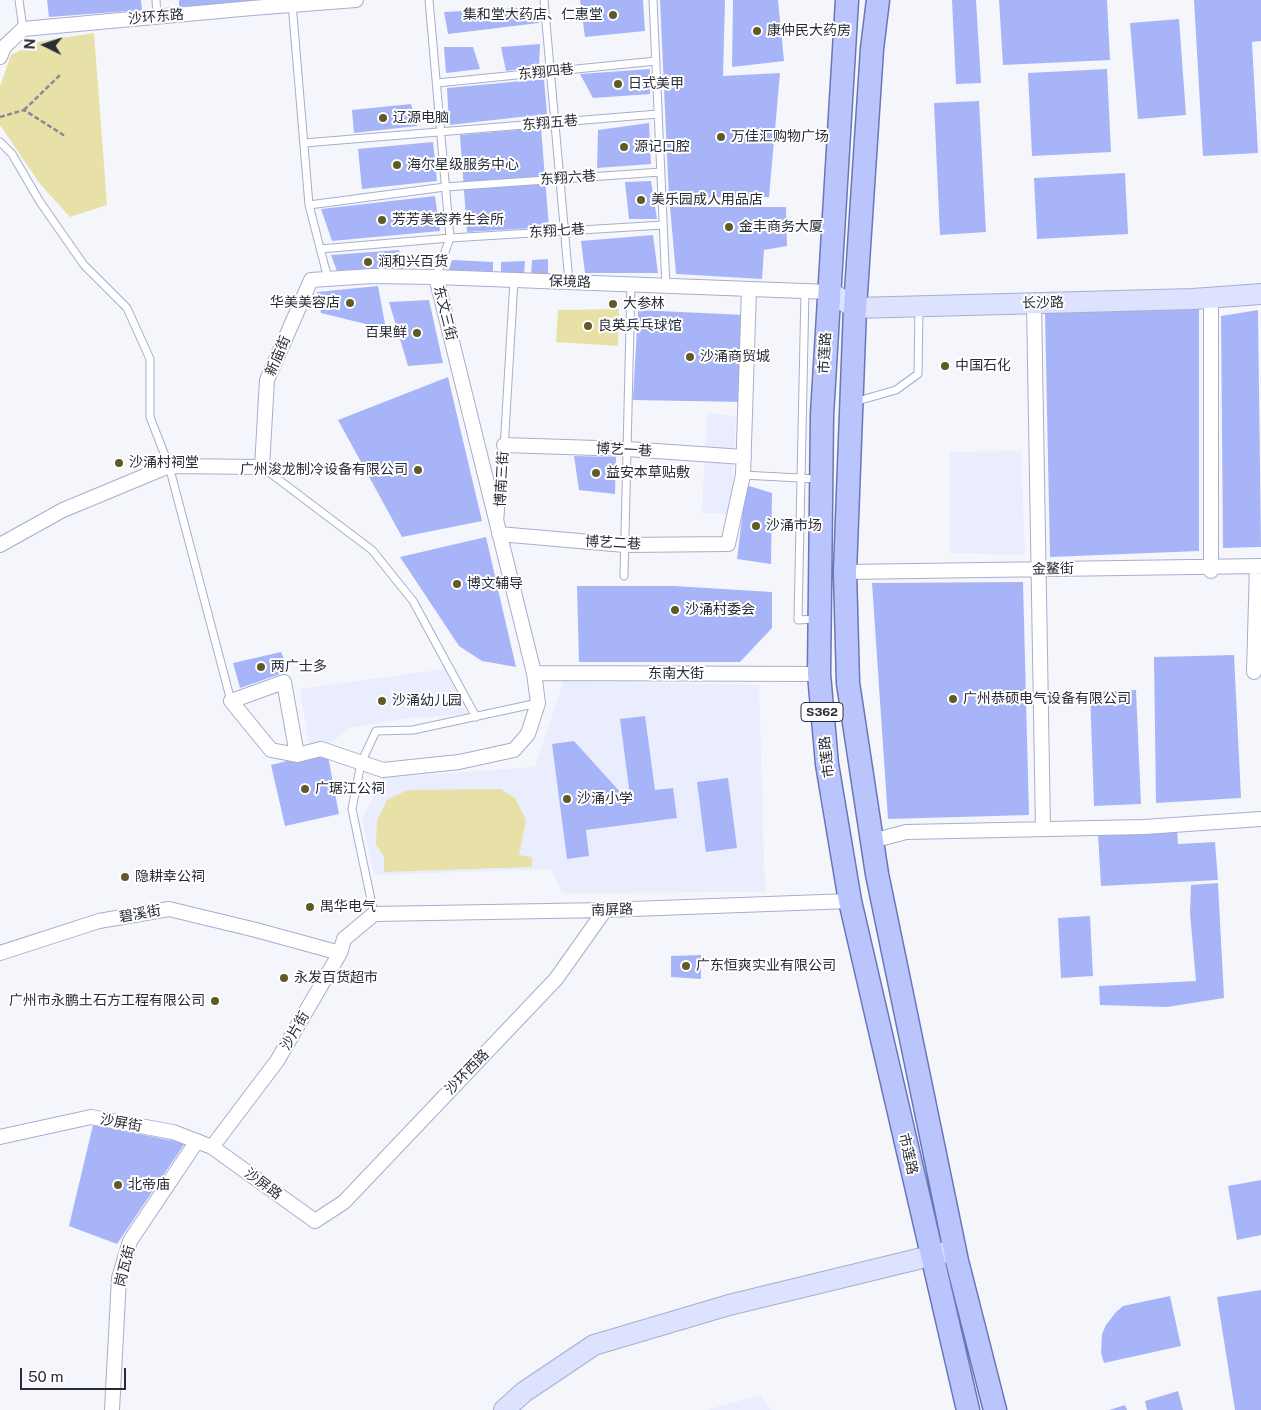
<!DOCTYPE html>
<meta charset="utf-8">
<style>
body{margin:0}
#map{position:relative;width:1261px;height:1410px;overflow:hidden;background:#f4f6fc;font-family:"Public Sans",sans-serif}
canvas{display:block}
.north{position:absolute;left:20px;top:20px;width:50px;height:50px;-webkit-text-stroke:4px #fff;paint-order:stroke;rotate:274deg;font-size:14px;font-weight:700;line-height:20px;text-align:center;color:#292c38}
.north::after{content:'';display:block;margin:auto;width:18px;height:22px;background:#292c38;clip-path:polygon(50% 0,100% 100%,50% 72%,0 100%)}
.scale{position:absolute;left:20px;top:1368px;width:106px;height:22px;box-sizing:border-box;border:2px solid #292c38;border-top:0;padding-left:6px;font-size:15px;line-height:18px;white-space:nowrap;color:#292c38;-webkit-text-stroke:4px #fff;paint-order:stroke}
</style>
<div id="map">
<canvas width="1261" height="1410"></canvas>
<div class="north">N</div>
<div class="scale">50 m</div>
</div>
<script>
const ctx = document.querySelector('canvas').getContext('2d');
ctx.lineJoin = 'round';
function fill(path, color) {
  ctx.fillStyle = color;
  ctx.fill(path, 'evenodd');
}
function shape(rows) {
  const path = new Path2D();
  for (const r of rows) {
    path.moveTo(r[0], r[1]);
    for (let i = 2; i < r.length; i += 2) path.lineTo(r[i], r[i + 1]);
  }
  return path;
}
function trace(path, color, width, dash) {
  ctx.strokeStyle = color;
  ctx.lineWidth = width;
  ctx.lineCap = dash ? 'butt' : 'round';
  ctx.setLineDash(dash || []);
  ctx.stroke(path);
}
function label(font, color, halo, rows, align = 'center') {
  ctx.font = font + ' "Public Sans","Noto Sans SC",sans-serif';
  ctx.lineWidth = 4;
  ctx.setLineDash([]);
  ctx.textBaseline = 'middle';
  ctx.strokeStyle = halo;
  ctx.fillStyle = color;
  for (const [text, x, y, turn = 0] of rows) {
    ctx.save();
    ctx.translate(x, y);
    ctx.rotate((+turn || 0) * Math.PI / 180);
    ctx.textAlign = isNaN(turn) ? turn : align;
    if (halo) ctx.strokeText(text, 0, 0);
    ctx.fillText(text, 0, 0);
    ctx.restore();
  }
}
fill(shape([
 [707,413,736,416,731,514,702,513],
 [1021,451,1025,555,950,553,950,452],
 [445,669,467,714,410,718,348,728,331,743,309,745,300,689],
 [564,681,759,685,765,892,562,893,551,869,374,875,362,820,382,778,535,767],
 [760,1395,771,1410,707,1410]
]), '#e9edfd');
fill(shape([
 [94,33,107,205,70,217,40,184,0,125,0,86,11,55,37,42],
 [619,309,618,346,556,342,558,310],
 [501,789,515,798,526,820,519,855,532,857,532,867,384,872,384,857,376,844,377,821,387,800,407,790]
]), '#e8e1a7');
fill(shape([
 [47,0,141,0,142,10,49,17],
 [179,0,258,0,258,1,179,7],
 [580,0,643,0,645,31,585,37],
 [660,0,725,0,723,76,780,73,769,197,669,198],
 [733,0,778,0,784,61,732,67],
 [952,0,976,0,981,83,956,84],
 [999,0,1107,0,1110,60,1003,65],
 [1194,0,1261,0,1261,41,1252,42,1258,153,1203,156],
 [537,7,539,23,448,34,444,12],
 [1179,19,1186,115,1138,119,1130,23],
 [540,44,539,66,506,71,501,47],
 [444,47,473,47,480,69,446,73],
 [650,69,650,94,593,98,580,74],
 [1107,69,1111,152,1032,156,1028,73],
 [544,79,547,114,449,125,447,88],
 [979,101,986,232,940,235,934,103],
 [411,104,417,126,354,133,352,110],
 [649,123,651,164,597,168,598,130],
 [541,128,549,227,467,232,460,135],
 [433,142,437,181,362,189,358,149],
 [1125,173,1128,234,1037,239,1034,178],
 [651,181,657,219,629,219,625,182],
 [435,196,440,231,332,241,321,209],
 [670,207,786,207,787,246,764,250,762,279,676,274],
 [653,235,658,273,585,273,581,241],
 [399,250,404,270,338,274,331,255],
 [548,259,548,275,531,275,532,260],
 [452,260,493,262,493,274,448,272],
 [525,261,524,276,501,274,501,262],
 [378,286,386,329,321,313,317,292],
 [429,300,443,363,408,366,389,302],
 [1199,309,1199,551,1050,557,1045,313],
 [638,310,745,315,743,402,633,400],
 [1258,310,1261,547,1223,548,1221,316],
 [448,377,482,521,402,537,338,420],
 [574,456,616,457,615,494,579,490],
 [746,485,772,493,771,564,737,559],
 [486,537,503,611,516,667,482,661,459,646,400,557],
 [1023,582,1029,815,888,819,872,583],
 [577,586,674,586,772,592,772,628,740,662,579,662],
 [281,652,289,671,240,688,233,663],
 [1234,655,1241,798,1156,803,1154,657],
 [1136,690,1141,804,1094,806,1090,692],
 [645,716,655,790,673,788,677,818,586,830,589,856,567,859,552,744,574,741,631,804,620,719],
 [327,751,339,814,285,826,271,765],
 [728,778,737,848,706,852,697,782],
 [1177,830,1178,844,1215,842,1218,880,1101,886,1098,834],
 [1218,883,1224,998,1167,1007,1100,1005,1099,986,1196,981,1190,913,1191,885],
 [1090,916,1093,976,1061,978,1058,918],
 [701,955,701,979,671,977,671,956],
 [93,1125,185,1143,117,1244,69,1226],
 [1261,1180,1261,1235,1237,1240,1228,1186],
 [1261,1290,1261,1410,1235,1410,1217,1297],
 [1170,1296,1181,1346,1104,1363,1101,1353,1102,1334,1106,1325,1116,1312,1123,1306],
 [1178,1391,1183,1410,1147,1410,1145,1401],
 [1125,1405,1127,1410,1109,1410]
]), '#a7b5f8');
const lane = shape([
 [19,0,23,29],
 [156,0,157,17],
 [429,0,450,238,436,277],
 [544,0,569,282],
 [653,0,666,286],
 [292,3,309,205,328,279],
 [437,83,656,61],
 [0,142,12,154,40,202,84,265,127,308,150,359,150,417,169,466,231,701],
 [304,143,658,114],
 [309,205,445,187,661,172],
 [320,249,450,238,663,225],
 [805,291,798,620,816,619],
 [854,402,896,390,918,374,919,308],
 [262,467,372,550,413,601,476,717],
 [743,475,818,479],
 [500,517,514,280],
 [624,576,631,284],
 [374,914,352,809,361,763,376,731,413,730,538,703]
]);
const street = shape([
 [0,57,4,47,23,29,252,8,356,0],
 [1211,297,1211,571],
 [1034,303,1043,829],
 [504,445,627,449,744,457],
 [499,534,625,545,728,544,743,475,749,289],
 [0,545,63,510,169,466,262,467,267,380,311,280,372,276,436,277,830,292],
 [845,572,1261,566],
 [1254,672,1257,566],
 [534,673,819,674],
 [297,755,284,682,231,701,271,750,297,755,321,749,383,770,459,762,514,750,528,734,538,703,534,673,436,277],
 [872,841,906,832,1144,827,1261,819],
 [0,953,99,921,169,909,256,930,340,953],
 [0,1137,91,1117,173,1132,212,1147,315,1221,344,1202,556,979,605,910],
 [212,1147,277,1061,340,953,344,939,374,914,605,910,850,901],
 [112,1410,119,1278,130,1241,197,1141]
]);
const secondary = shape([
 [830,292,855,308,1193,299,1261,294],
 [504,1410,524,1392,594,1345,729,1305,955,1250]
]);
const primary = shape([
 [847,0,822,415,819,674,827,764,850,901,968,1410],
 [878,0,872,49,855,308,845,572,848,683,877,874,957,1261,995,1410]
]);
trace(lane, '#a7aecd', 9);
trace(street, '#a7aecd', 16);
trace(secondary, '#a7aecd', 22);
trace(primary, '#6b76b7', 25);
trace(shape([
 [24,110,60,75],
 [0,117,24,110,65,136]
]), '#878993', 2.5, [5, 2.5]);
trace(lane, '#fff', 7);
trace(street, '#fff', 14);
trace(secondary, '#dde2fe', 20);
trace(primary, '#bbc5fd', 22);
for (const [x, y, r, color] of [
 [613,15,5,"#605a26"],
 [757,31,5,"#605a26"],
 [618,84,5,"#605a26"],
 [383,118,5,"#605a26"],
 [721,137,5,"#605a26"],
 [624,147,5,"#605a26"],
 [397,165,5,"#605a26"],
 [641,200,5,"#605a26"],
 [382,220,5,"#605a26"],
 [729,227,5,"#605a26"],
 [368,262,5,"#605a26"],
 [350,303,5,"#605a26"],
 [613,304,5,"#605a26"],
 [588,326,5,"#605a26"],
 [417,333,5,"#605a26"],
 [690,357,5,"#605a26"],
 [945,366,5,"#605a26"],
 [119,463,5,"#605a26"],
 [418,470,5,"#605a26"],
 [596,473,5,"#605a26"],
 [756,526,5,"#605a26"],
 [457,584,5,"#605a26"],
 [675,610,5,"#605a26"],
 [261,667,5,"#605a26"],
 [953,699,5,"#605a26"],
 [382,701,5,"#605a26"],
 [305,789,5,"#605a26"],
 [567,799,5,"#605a26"],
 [125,877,5,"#605a26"],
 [310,907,5,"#605a26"],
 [686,966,5,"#605a26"],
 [284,978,5,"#605a26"],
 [215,1001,5,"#605a26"],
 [118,1185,5,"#605a26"]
]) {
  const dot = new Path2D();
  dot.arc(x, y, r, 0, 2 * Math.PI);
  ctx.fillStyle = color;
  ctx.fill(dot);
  trace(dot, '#fff', 2);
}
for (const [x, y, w] of [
 [822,712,42]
]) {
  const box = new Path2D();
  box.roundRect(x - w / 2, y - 9.5, w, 19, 4);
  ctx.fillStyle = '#fff';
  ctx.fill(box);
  trace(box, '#292c38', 1);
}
label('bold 12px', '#292c38', null, [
 ["S362",822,712]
]);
label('14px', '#292c38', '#fff', [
 ["集和堂大药店、仁惠堂",603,15,"right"],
 ["康仲民大药房",767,31],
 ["日式美甲",628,84],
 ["辽源电脑",393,118],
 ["万佳汇购物广场",731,137],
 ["源记口腔",634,147],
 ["海尔星级服务中心",407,165],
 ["美乐园成人用品店",651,200],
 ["芳芳美容养生会所",392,220],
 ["金丰商务大厦",739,227],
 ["润和兴百货",378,262],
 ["华美美容店",340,303,"right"],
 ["大参林",623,304],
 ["良英兵乓球馆",598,326],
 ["百果鲜",407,333,"right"],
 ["沙涌商贸城",700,357],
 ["中国石化",955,366],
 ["沙涌村祠堂",129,463],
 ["广州浚龙制冷设备有限公司",408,470,"right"],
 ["益安本草贴敷",606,473],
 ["沙涌市场",766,526],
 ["博文辅导",467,584],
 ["沙涌村委会",685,610],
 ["两广士多",271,667],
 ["广州恭硕电气设备有限公司",963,699],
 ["沙涌幼儿园",392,701],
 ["广琚江公祠",315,789],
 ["沙涌小学",577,799],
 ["隐耕幸公祠",135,877],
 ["禺华电气",320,907],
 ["广东恒爽实业有限公司",696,966],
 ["永发百货超市",294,978],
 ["广州市永鹏土石方工程有限公司",205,1001,"right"],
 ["北帝庙",128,1185]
], 'left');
label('14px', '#292c38', '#fff', [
 ["沙环东路",156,17,-5],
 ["东翔四巷",546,72,-6],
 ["东翔五巷",550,123,-5],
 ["东翔六巷",568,178,-4],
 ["东翔七巷",557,231,-4],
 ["保境路",570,282,2],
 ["长沙路",1043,303,-1],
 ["东文三街",445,313,76],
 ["市莲路",825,353,-87],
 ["新庙街",278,356,-67],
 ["博艺一巷",624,450,3],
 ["博南三街",502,479,-87],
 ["博艺二巷",613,543,3],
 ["金鳌街",1053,569,-1],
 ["东南大街",676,674],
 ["市莲路",827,757,-97],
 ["南屏路",612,910,-2],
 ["碧溪街",140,914,-10],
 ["沙片街",295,1031,-60],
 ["沙环西路",467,1072,-46],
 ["沙屏街",121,1123,10],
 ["市莲路",908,1154,77],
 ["沙屏路",263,1184,36],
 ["岗瓦街",125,1266,-76]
]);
</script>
